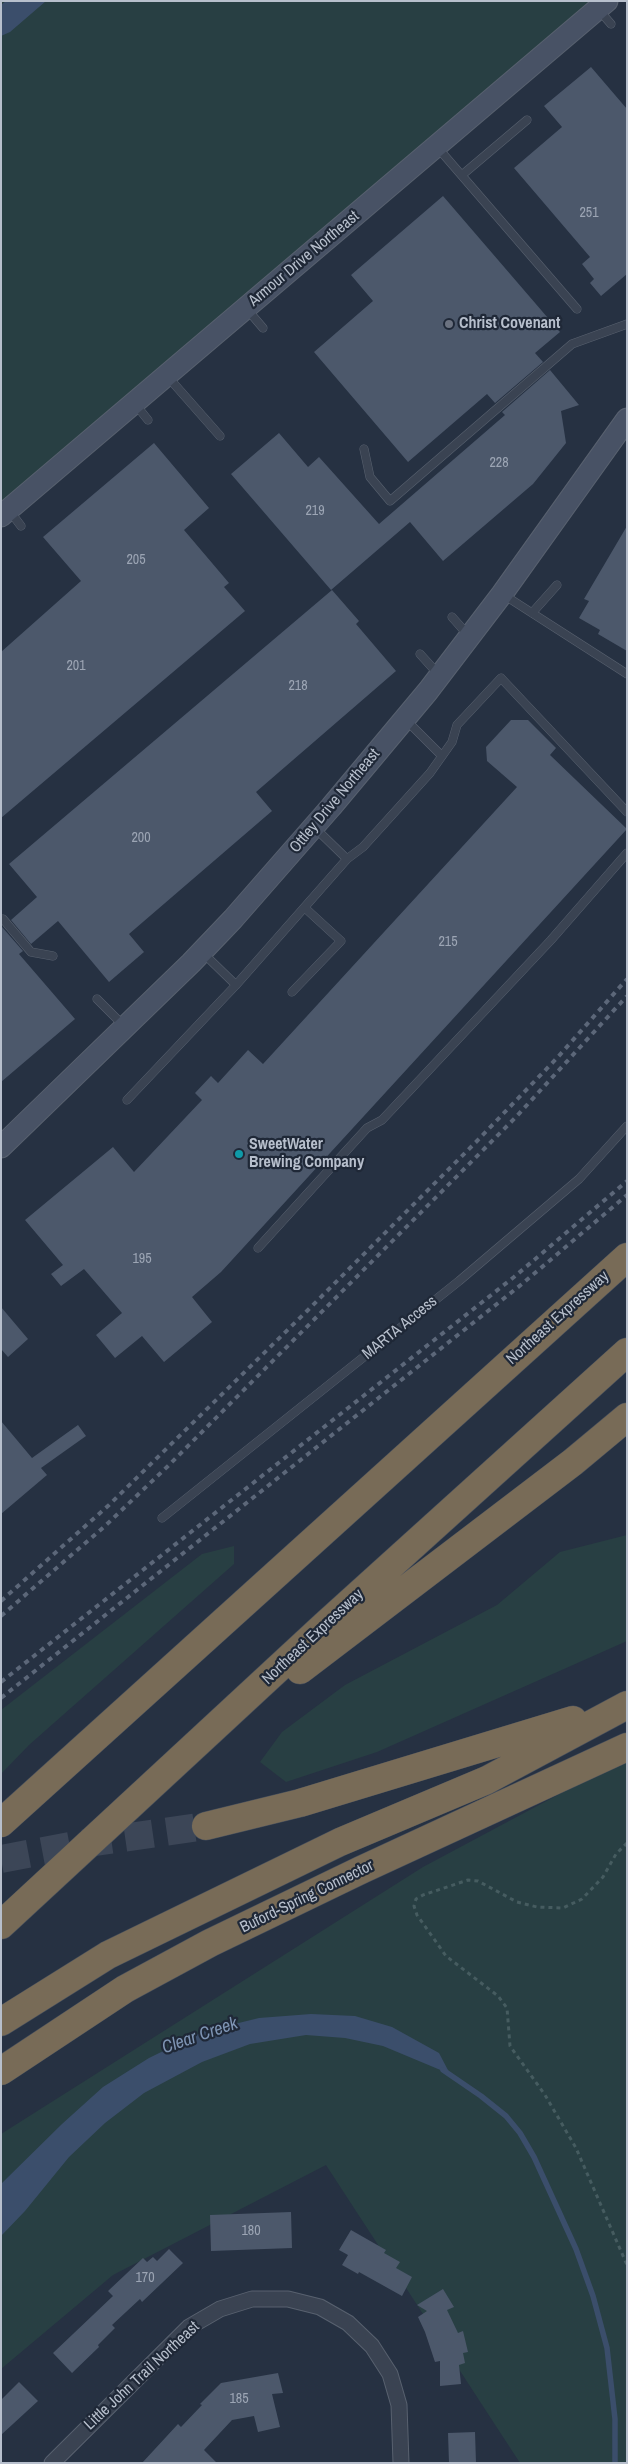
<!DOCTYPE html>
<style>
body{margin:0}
#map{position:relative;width:628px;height:2464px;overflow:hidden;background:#263142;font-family:"Archivo Narrow",sans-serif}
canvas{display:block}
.frame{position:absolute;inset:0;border:2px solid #b7bfcc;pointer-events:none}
</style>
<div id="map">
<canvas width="628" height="2464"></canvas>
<div class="frame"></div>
</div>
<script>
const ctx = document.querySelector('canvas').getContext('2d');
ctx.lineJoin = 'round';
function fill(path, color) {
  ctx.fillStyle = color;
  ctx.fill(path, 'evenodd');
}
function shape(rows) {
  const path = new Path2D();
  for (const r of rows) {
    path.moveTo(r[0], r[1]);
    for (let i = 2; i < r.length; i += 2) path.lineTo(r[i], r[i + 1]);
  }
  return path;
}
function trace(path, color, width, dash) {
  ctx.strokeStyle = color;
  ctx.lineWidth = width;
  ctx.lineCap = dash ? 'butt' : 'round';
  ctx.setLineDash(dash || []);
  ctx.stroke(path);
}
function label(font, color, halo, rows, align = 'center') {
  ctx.font = font + ' "Archivo Narrow",sans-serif';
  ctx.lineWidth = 4.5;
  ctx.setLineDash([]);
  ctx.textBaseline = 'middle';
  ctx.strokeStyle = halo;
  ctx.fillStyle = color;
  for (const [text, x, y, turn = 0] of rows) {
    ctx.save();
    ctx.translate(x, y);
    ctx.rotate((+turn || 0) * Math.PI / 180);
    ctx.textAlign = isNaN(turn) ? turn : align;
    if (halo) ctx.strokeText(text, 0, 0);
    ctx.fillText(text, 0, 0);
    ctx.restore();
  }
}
fill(shape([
 [1,1,600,1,1,505],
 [627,1535,627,1641,377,1752,286,1782,260,1762,282,1732,345,1685,497,1605,560,1552],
 [234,1546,234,1564,29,1745,1,1774,1,1710,202,1554],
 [627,1758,627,2463,520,2463,326,2165,113,2275,1,2369,1,2134,423,1867]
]), '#283f43');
fill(shape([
 [6,1,46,1,10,32,1,36,1,5],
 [311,2014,355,2016,392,2027,439,2053,450,2074,383,2046,345,2038,306,2035,250,2044,202,2062,144,2093,105,2123,69,2157,25,2211,1,2236,1,2184,62,2124,103,2087,149,2058,202,2032,259,2018]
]), '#3b4e6b');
trace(shape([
 [443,2070,481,2096,506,2116,520,2133,534,2157,576,2249,593,2296,607,2348,615,2419,615,2463]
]), '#3b4e6b', 5.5);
fill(shape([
 [591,67,627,109,627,274,601,296,590,283,594,279,582,264,590,257,514,168,562,127,544,106],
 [443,196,560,332,535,353,543,362,495,403,487,394,408,462,314,352,373,301,351,275],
 [550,370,579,405,561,411,566,443,533,484,443,561,410,522,331,590,231,474,279,433,308,467,319,457,379,524,505,415,502,412],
 [154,443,209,508,184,530,229,583,224,587,245,611,1,818,1,652,81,581,43,537],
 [627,526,627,651,598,634,600,630,579,618,589,601,584,599],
 [332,590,359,621,356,624,396,671,256,792,272,811,129,934,144,952,109,982,58,921,31,944,11,920,37,897,9,864],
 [511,720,528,720,556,748,550,755,627,829,221,1272,192,1297,212,1322,164,1362,142,1336,115,1358,96,1335,122,1313,84,1269,61,1286,51,1274,63,1265,25,1220,113,1147,134,1172,202,1100,195,1093,211,1076,218,1083,248,1050,263,1064,517,787,487,761,486,747],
 [2,927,23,951,19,954,75,1019,1,1082],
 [1,1307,28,1339,8,1357,1,1349],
 [1,1421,32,1458,78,1425,86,1436,41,1468,47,1475,1,1514],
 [291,2212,292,2248,211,2251,210,2215],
 [351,2230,386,2250,384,2253,400,2262,396,2268,412,2277,402,2296,359,2272,358,2274,342,2265,348,2255,339,2250],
 [169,2249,183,2263,142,2302,140,2299,112,2325,115,2328,98,2345,99,2347,72,2373,53,2353,113,2296,108,2291,143,2258,147,2262,153,2257,157,2261],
 [443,2289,454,2307,447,2310,458,2333,463,2331,468,2352,463,2353,465,2363,459,2365,461,2384,440,2386,440,2361,435,2362,425,2332,418,2317,427,2311,417,2305],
 [278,2373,283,2393,272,2394,280,2427,258,2432,254,2416,232,2420,204,2450,217,2463,142,2463,178,2424,181,2427,202,2405,200,2404,221,2383],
 [19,2382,38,2401,1,2435,1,2400],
 [475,2432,476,2463,449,2463,448,2433]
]), '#4c586b');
trace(shape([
 [1,1859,81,1844,206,1826]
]), '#3c4657', 28, [28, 14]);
const lane = shape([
 [599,10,611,24],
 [438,148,577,309],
 [462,175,527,120],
 [246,308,263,328],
 [168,377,220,436],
 [136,405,148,420],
 [364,449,370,477,390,501,572,344,627,324],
 [9,510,21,526],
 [504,595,627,674],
 [532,613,557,585],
 [452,617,468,635],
 [420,654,439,675],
 [406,720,442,756],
 [314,827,347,859],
 [3,919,31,952,53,956],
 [203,953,236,985],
 [292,992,341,941,305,908],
 [97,999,124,1026],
 [127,1100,236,985,347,859,363,847,430,773,452,742,457,725,501,678,627,812],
 [258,1248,367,1128,382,1120,551,940,627,853],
 [162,1518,459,1281,579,1179,627,1126]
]);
const street = shape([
 [52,2463,189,2327,220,2309,252,2299,288,2299,320,2307,348,2323,372,2346,390,2374,399,2405,401,2463]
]);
const secondary = shape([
 [1,516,607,1],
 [1,1147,191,963,233,919,331,807,428,691,502,594,627,419]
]);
const highway = shape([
 [300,1670,573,1462,627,1417],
 [1,1823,627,1257],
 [206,1826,300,1803,573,1720],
 [1,1925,325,1625,627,1352],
 [1,2022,108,1955,340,1842,487,1780,627,1705],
 [1,2071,125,1989,210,1943,361,1870,627,1747]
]);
trace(lane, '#58616f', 9);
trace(street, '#58616f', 17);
trace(secondary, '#58616f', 23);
trace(highway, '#454e5c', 29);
trace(shape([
 [627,1843,616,1854,603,1877,582,1899,563,1908,537,1907,517,1902,478,1881,468,1880,423,1895,416,1899,414,1906,417,1915,446,1956,498,1996,507,2008,510,2046,545,2095,576,2148,627,2265]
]), '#465c60', 3, [4, 4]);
trace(lane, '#3a4352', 8);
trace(street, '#3a4352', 15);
trace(secondary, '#485265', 21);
trace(highway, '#786b57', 28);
trace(shape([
 [1,1601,109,1505,307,1311,475,1143,557,1058,627,979],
 [1,1616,105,1526,168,1466,515,1118,627,996],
 [1,1682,514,1277,627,1181],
 [1,1698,522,1284,627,1195]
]), '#5c6779', 4, [5, 5]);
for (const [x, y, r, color] of [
 [449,324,5,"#6b7280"],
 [239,1154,5,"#0f9aa8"]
]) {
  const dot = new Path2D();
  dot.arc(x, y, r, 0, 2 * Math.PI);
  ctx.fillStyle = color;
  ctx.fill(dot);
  trace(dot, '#1f2837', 2);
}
label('14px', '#9ca5b4', null, [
 ["251",589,213],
 ["228",499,463],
 ["219",315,511],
 ["205",136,560],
 ["201",76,666],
 ["218",298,686],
 ["200",141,838],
 ["215",448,942],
 ["195",142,1259],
 ["180",251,2231],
 ["170",145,2278],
 ["185",239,2399]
]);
label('16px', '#b7bfcc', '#1f2837', [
 ["Armour Drive Northeast",304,259,-40],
 ["Ottley Drive Northeast",335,801,-50],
 ["Northeast Expressway",558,1318,-42],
 ["MARTA Access",400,1328,-39],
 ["Northeast Expressway",313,1637,-43],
 ["Buford-Spring Connector",307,1897,-26],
 ["Little John Trail Northeast",142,2376,-43]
]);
label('bold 16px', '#b7bfcc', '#1f2837', [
 ["Christ Covenant",459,324],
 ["SweetWater",249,1145],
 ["Brewing Company",249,1163]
], 'left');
label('italic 18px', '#7e94b3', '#1f2837', [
 ["Clear Creek",200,2036,-19]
]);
</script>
